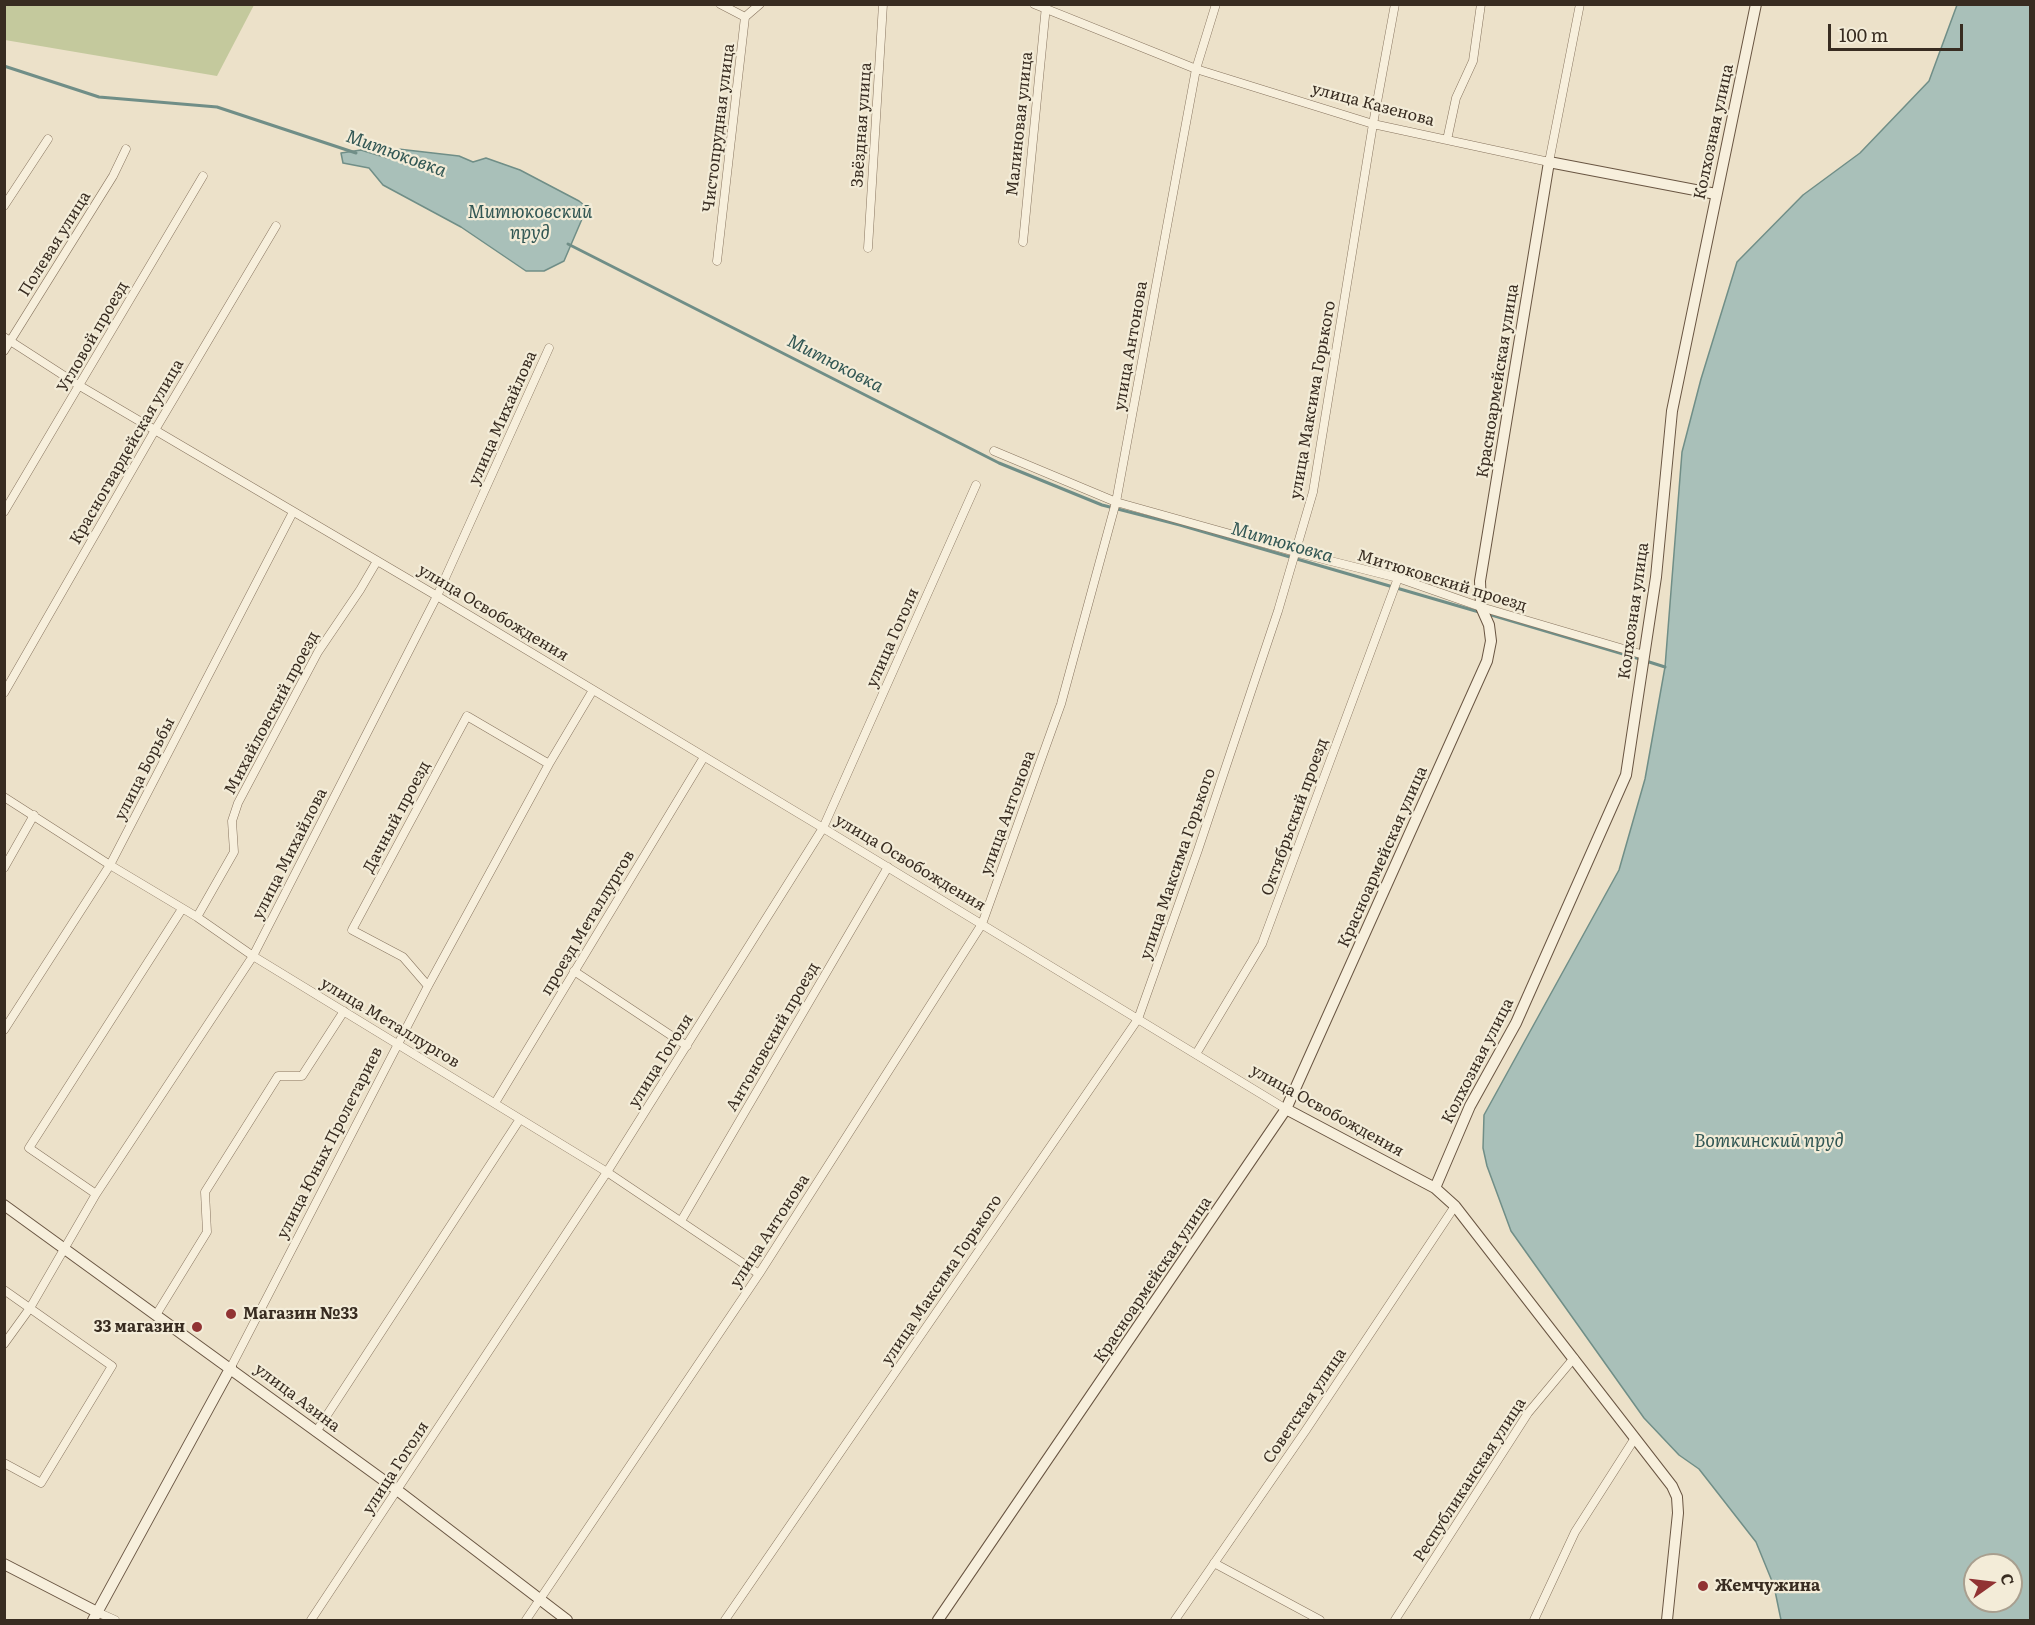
<!DOCTYPE html>
<meta charset="utf-8">
<style>
body{margin:0}
#map{position:relative;width:2035px;height:1625px;overflow:hidden;background:#ece1c9;font-family:Literata,serif}
canvas{display:block}
.frame{position:absolute;inset:0;border:6px solid #382c21;pointer-events:none}
.north{position:absolute;left:1963px;top:1553px;width:60px;height:60px;box-sizing:border-box;background:#f3ecd8;border:2px solid #a89f8f;border-radius:50%;rotate:76deg;font-size:16px;font-weight:700;line-height:24px;text-align:center;color:#382c21}
.north::after{content:'';display:block;margin:auto;width:21px;height:27px;background:#913333;clip-path:polygon(50% 0,100% 100%,50% 72%,0 100%)}
.scale{position:absolute;left:1828px;top:24px;width:135px;height:27px;box-sizing:border-box;border:3px solid #382c21;border-top:0;padding-left:8px;font-size:18px;line-height:21px;white-space:nowrap;color:#382c21;-webkit-text-stroke:4px #f3ecd8;paint-order:stroke}
</style>
<div id="map">
<canvas width="2035" height="1625"></canvas>
<div class="frame"></div>
<div class="north">С</div>
<div class="scale">100 m</div>
</div>
<script>
const ctx = document.querySelector('canvas').getContext('2d');
ctx.lineJoin = 'round';
function fill(path, color) {
  ctx.fillStyle = color;
  ctx.fill(path, 'evenodd');
}
function shape(rows) {
  const path = new Path2D();
  for (const r of rows) {
    path.moveTo(r[0], r[1]);
    for (let i = 2; i < r.length; i += 2) path.lineTo(r[i], r[i + 1]);
  }
  return path;
}
function trace(path, color, width, dash) {
  ctx.strokeStyle = color;
  ctx.lineWidth = width;
  ctx.lineCap = dash ? 'butt' : 'round';
  ctx.setLineDash(dash || []);
  ctx.stroke(path);
}
function label(font, color, halo, rows, align = 'center') {
  ctx.font = font + ' Literata,serif';
  ctx.lineWidth = 4.5;
  ctx.setLineDash([]);
  ctx.textBaseline = 'middle';
  ctx.strokeStyle = halo;
  ctx.fillStyle = color;
  for (const [text, x, y, turn = 0] of rows) {
    ctx.save();
    ctx.translate(x, y);
    ctx.rotate((+turn || 0) * Math.PI / 180);
    ctx.textAlign = isNaN(turn) ? turn : align;
    if (halo) ctx.strokeText(text, 0, 0);
    ctx.fillText(text, 0, 0);
    ctx.restore();
  }
}
fill(shape([
 [4,5,5,4,254,5,217,76,5,40]
]), '#c4c99d');
const water = shape([
 [1957,5,2030,5,2030,1620,1781,1620,1774,1586,1756,1542,1699,1469,1679,1455,1644,1418,1511,1231,1487,1166,1483,1148,1484,1115,1619,870,1645,779,1665,667,1682,452,1701,379,1737,262,1803,195,1860,153,1929,81,1957,5],
 [1975,1565,2011,1565,2011,1601,1975,1601,1975,1565],
 [398,149,459,156,473,162,486,158,520,170,579,201,584,205,585,212,564,261,544,271,526,271,461,227,383,185,369,168,343,163,341,153,361,150,387,158,398,149]
]);
fill(water, '#a9c0b9');
trace(water, '#708e87', 1.5);
trace(shape([
 [4,66,99,97,217,107,356,153],
 [568,244,999,463,1102,505,1180,525,1479,612],
 [1488,614,1640,659],
 [1646,661,1665,667]
]), '#708e87', 3);
const street = shape([
 [720,4,745,17],
 [1034,4,1196,69,1373,124,1549,162,1580,4],
 [1447,140,1456,98,1473,61,1481,4],
 [4,206,48,139],
 [1023,242,1046,6],
 [868,248,883,4],
 [717,261,745,17,760,4],
 [4,337,80,386,437,596,823,828,1286,1109],
 [4,351,113,176,126,149],
 [994,451,1116,502,1295,552,1398,578,1481,607,1644,655],
 [4,512,203,176],
 [4,693,155,430,276,226],
 [4,797,110,865,197,917,253,956,607,1172,759,1274],
 [4,868,34,815],
 [197,917,234,852,232,821,238,803,318,652,360,590,377,561],
 [574,971,687,1046],
 [428,986,403,957,352,930,467,716,549,764],
 [4,1030,110,865,293,512],
 [1196,1054,1262,944,1398,578],
 [495,1103,704,757],
 [96,1194,29,1148,182,909],
 [681,1221,888,867],
 [4,1290,112,1366,41,1483,4,1463],
 [156,1315,207,1232,205,1192,278,1076,302,1076,344,1011],
 [4,1344,30,1308,96,1194,253,956,437,596,549,348],
 [231,1367,428,986,549,764,593,690],
 [316,1432,520,1119],
 [1214,1563,1320,1620],
 [97,1612,115,1620],
 [311,1620,607,1172,823,828,976,485],
 [526,1620,759,1274,982,924,1061,704,1116,502,1196,69,1216,4],
 [725,1620,1138,1019,1198,850,1278,611,1313,492,1373,124,1395,4],
 [1175,1620,1306,1430,1455,1206],
 [1395,1620,1528,1413,1574,1358],
 [1534,1620,1575,1532,1635,1438]
]);
const secondary = shape([
 [1286,1109,1435,1188,1455,1206,1672,1486,1677,1497,1678,1513,1667,1620],
 [1435,1188,1470,1106,1516,1023,1626,775,1656,577,1672,411,1756,4],
 [4,1205,397,1490,567,1620],
 [4,1564,97,1612],
 [93,1620,231,1367],
 [938,1620,1286,1109,1487,661,1491,641,1489,625,1481,607,1480,581,1549,162,1716,194]
]);
trace(street, '#87745f', 9);
trace(secondary, '#695542', 12);
trace(street, '#f7efdc', 8);
trace(secondary, '#f7efdc', 10);
for (const [x, y, r, color] of [
 [231,1314,6,"#913333"],
 [197,1327,6,"#913333"],
 [1703,1586,6,"#913333"]
]) {
  const dot = new Path2D();
  dot.arc(x, y, r, 0, 2 * Math.PI);
  ctx.fillStyle = color;
  ctx.fill(dot);
  trace(dot, '#f3ecd8', 2);
}
label('16px', '#382c21', '#f3ecd8', [
 ["улица Казенова",1373,105,15],
 ["Малиновая улица",1020,124,-84],
 ["Звёздная улица",862,125,-86],
 ["Чистопрудная улица",719,128,-83],
 ["Колхозная улица",1714,132,-78],
 ["Полевая улица",55,244,-58],
 ["Угловой проезд",93,337,-60],
 ["улица Антонова",1131,346,-80],
 ["Красноармейская улица",1498,381,-81],
 ["улица Максима Горького",1313,400,-80],
 ["улица Михайлова",503,418,-66],
 ["Красногвардейская улица",127,452,-60],
 ["Митюковский проезд",1442,581,17],
 ["Колхозная улица",1634,611,-82],
 ["улица Освобождения",493,613,31],
 ["улица Гоголя",893,638,-66],
 ["Михайловский проезд",272,713,-62],
 ["улица Борьбы",145,769,-63],
 ["улица Антонова",1008,813,-70],
 ["Дачный проезд",397,817,-62],
 ["Октябрьский проезд",1295,817,-70],
 ["улица Михайлова",290,854,-63],
 ["Красноармейская улица",1383,857,-66],
 ["улица Освобождения",910,863,31],
 ["улица Максима Горького",1178,864,-71],
 ["проезд Металлургов",588,923,-59],
 ["улица Металлургов",390,1023,31],
 ["Антоновский проезд",773,1037,-60],
 ["улица Гоголя",661,1061,-58],
 ["Колхозная улица",1478,1061,-63],
 ["улица Освобождения",1327,1111,29],
 ["улица Юных Пролетариев",330,1143,-63],
 ["улица Антонова",770,1231,-57],
 ["улица Максима Горького",942,1280,-56],
 ["Красноармейская улица",1153,1280,-56],
 ["улица Азина",297,1398,37],
 ["Советская улица",1305,1406,-56],
 ["улица Гоголя",396,1468,-57],
 ["Республиканская улица",1470,1480,-57]
]);
label('bold 16px', '#382c21', '#f3ecd8', [
 ["Магазин №33",243,1314],
 ["33 магазин",185,1327,"right"],
 ["Жемчужина",1715,1586]
], 'left');
label('italic 18px', '#325754', '#f3ecd8', [
 ["Митюковка",396,154,20],
 ["Митюковский",530,213],
 ["пруд",530,234],
 ["Митюковка",835,364,27],
 ["Митюковка",1282,543,16],
 ["Воткинский пруд",1769,1142]
]);
</script>
